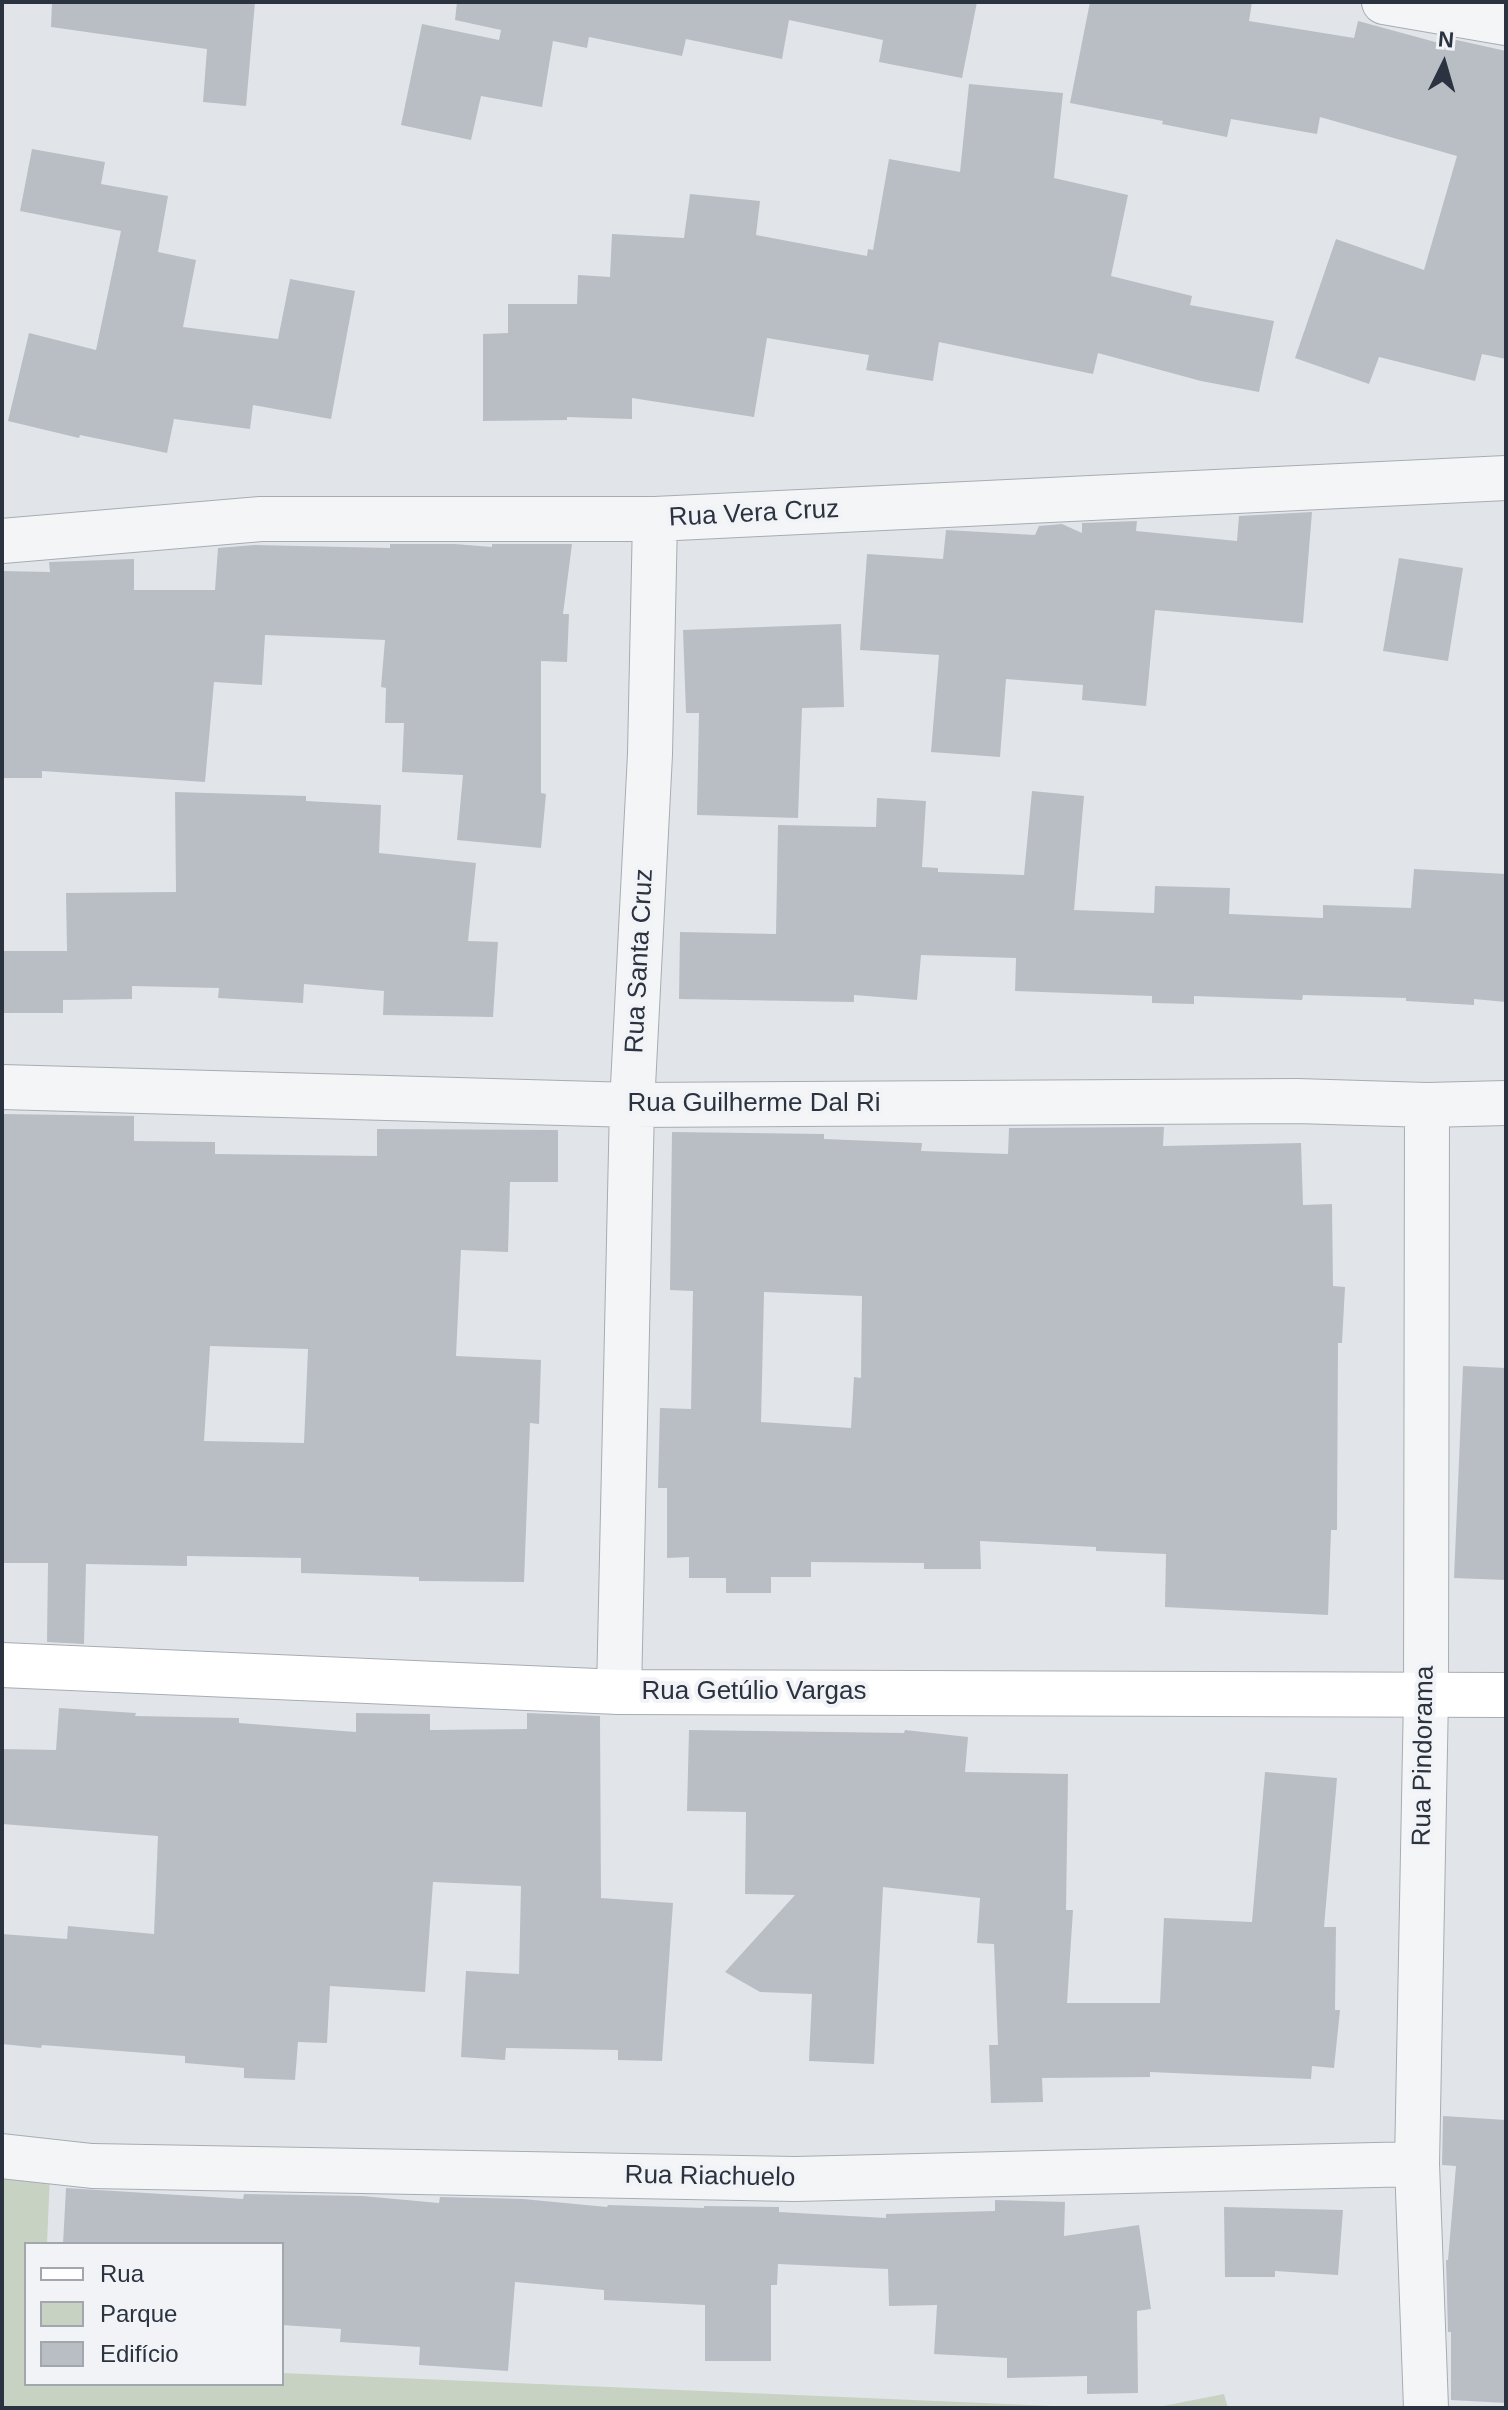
<!DOCTYPE html>
<meta charset="utf-8">
<style>
body{margin:0}
#map{position:relative;width:1508px;height:2410px;overflow:hidden;background:#e1e5e9;font-family:Helvetica,sans-serif}
canvas{display:block}
.frame{position:absolute;inset:0;border:4px solid #2b3340;pointer-events:none}
.legend{position:absolute;left:24px;top:2242px;width:260px;height:144px;box-sizing:border-box;background:#f1f3f6;border:2px solid #a2a6ad;margin:0;padding:10px 14px;list-style:none;font-size:24px;color:#2b3340}
.legend li{display:flex;align-items:center;gap:16px;height:40px}
.legend b{width:40px;border:2px solid #a2a6ad}
.north{position:absolute;left:1404px;top:24px;width:80px;height:80px;-webkit-text-stroke:6px #f1f3f6;paint-order:stroke;rotate:5deg;font-size:22px;font-weight:700;line-height:32px;text-align:center;color:#2b3340}
.north::after{content:'';display:block;margin:auto;width:28px;height:36px;background:#2b3340;clip-path:polygon(50% 0,100% 100%,50% 72%,0 100%)}
</style>
<div id="map">
<canvas width="1508" height="2410"></canvas>
<div class="frame"></div>
<ul class="legend">
<li><b style="height:10px;background:#fff"></b>Rua</li>
<li><b style="height:22px;background:#c7d2c3"></b>Parque</li>
<li><b style="height:22px;background:#b9bec5"></b>Edifício</li>
</ul>
<div class="north">N</div>
</div>
<script>
const ctx = document.querySelector('canvas').getContext('2d');
ctx.lineJoin = 'round';
function fill(path, color) {
  ctx.fillStyle = color;
  ctx.fill(path, 'evenodd');
}
function shape(rows) {
  const path = new Path2D();
  for (const r of rows) {
    path.moveTo(r[0], r[1]);
    for (let i = 2; i < r.length; i += 2) path.lineTo(r[i], r[i + 1]);
  }
  return path;
}
function trace(path, color, width, dash) {
  ctx.strokeStyle = color;
  ctx.lineWidth = width;
  ctx.lineCap = dash ? 'butt' : 'round';
  ctx.setLineDash(dash || []);
  ctx.stroke(path);
}
function label(font, color, halo, rows, align = 'center') {
  ctx.font = font + ' Helvetica,sans-serif';
  ctx.lineWidth = 8;
  ctx.setLineDash([]);
  ctx.textBaseline = 'middle';
  ctx.strokeStyle = halo;
  ctx.fillStyle = color;
  for (const [text, x, y, turn = 0] of rows) {
    ctx.save();
    ctx.translate(x, y);
    ctx.rotate((+turn || 0) * Math.PI / 180);
    ctx.textAlign = isNaN(turn) ? turn : align;
    if (halo) ctx.strokeText(text, 0, 0);
    ctx.fillText(text, 0, 0);
    ctx.restore();
  }
}
fill(shape([
 [2,2169,50,2174,47,2244,26,2244,26,2384,282,2384,282,2373,1100,2408,2,2408],
 [1224,2394,1228,2408,1153,2408]
]), '#c7d2c3');
fill(shape([
 [52,2,255,2,246,106,203,102,207,49,51,27],
 [457,2,977,2,962,78,879,62,883,40,789,20,782,59,686,39,682,56,589,37,587,48,553,41,542,107,481,96,471,140,401,125,422,24,499,40,501,30,455,20],
 [1090,2,1252,2,1249,21,1354,38,1358,21,1450,46,1452,39,1506,51,1506,359,1482,354,1475,381,1379,357,1369,384,1295,358,1336,239,1424,270,1457,156,1320,117,1317,134,1231,119,1227,137,1162,124,1163,121,1070,103],
 [969,84,1063,93,1054,178,1128,195,1111,276,1192,296,1190,305,1274,321,1259,392,1201,381,1098,353,1093,374,939,342,933,381,866,370,869,355,767,338,754,417,632,398,632,419,567,417,567,420,483,421,483,334,508,333,508,304,577,304,578,275,610,277,612,234,684,238,690,194,760,201,756,235,867,256,868,249,873,250,889,159,960,172],
 [32,149,105,162,101,184,168,196,158,252,196,260,183,327,278,339,290,279,355,291,331,419,253,405,250,429,174,419,167,453,80,435,79,438,8,421,29,333,96,350,121,231,20,211],
 [1312,512,1303,623,1155,610,1146,706,1082,700,1083,685,1006,679,1000,757,931,752,939,655,860,650,867,554,943,559,946,530,1035,535,1039,526,1062,524,1082,533,1082,523,1137,521,1136,531,1237,541,1239,516],
 [390,544,455,544,492,547,492,544,572,544,563,614,569,614,567,662,541,661,541,793,546,794,541,848,457,840,463,775,402,772,404,723,385,723,386,688,381,687,385,640,265,635,262,685,214,682,205,782,42,771,42,778,2,778,2,571,50,572,49,562,134,559,134,590,215,590,218,548,254,545,390,548],
 [1399,558,1463,568,1448,661,1383,651],
 [841,624,844,707,802,708,798,818,697,815,699,713,686,713,683,630],
 [1032,791,1084,796,1074,910,1154,913,1155,886,1230,888,1229,914,1323,918,1323,905,1411,908,1414,869,1506,874,1506,1002,1474,999,1474,1005,1406,1001,1406,998,1303,995,1302,1000,1194,996,1194,1004,1152,1003,1152,996,1015,991,1016,958,921,955,917,1000,854,995,854,1002,679,999,680,932,776,934,778,825,876,827,877,798,926,801,922,867,938,868,938,872,1024,875],
 [175,792,306,796,306,801,381,805,379,853,476,863,468,941,498,942,493,1017,383,1015,384,991,304,984,303,1003,218,998,219,988,132,986,132,999,63,1000,63,1013,2,1013,2,951,67,951,66,893,176,892],
 [2,1114,134,1116,134,1141,215,1142,215,1154,377,1156,377,1129,558,1130,558,1182,510,1182,508,1252,461,1250,456,1356,541,1360,539,1424,530,1423,524,1582,419,1581,419,1577,301,1573,301,1558,187,1556,187,1566,86,1564,84,1644,47,1642,48,1563,2,1563],
 [210,1346,308,1349,304,1443,204,1441],
 [1164,1127,1163,1146,1301,1143,1303,1205,1332,1204,1333,1286,1345,1287,1342,1343,1338,1343,1337,1530,1331,1530,1328,1615,1165,1607,1166,1554,1096,1551,1096,1547,980,1541,981,1569,924,1569,924,1563,811,1562,811,1577,771,1577,771,1593,726,1593,726,1578,689,1578,689,1557,667,1558,667,1488,658,1488,660,1408,691,1409,693,1291,670,1290,672,1132,824,1134,824,1139,922,1143,921,1151,1008,1154,1009,1128],
 [764,1292,862,1296,861,1378,854,1377,851,1428,761,1422],
 [1463,1366,1506,1368,1506,1580,1454,1578],
 [59,1708,136,1713,135,1716,239,1718,239,1723,356,1732,356,1713,430,1714,430,1730,527,1729,527,1713,600,1716,601,1898,673,1903,662,2061,618,2060,618,2050,506,2048,505,2060,461,2057,466,1971,519,1974,521,1886,433,1882,425,1992,330,1986,327,2043,298,2042,295,2080,244,2078,244,2068,185,2063,185,2056,42,2045,41,2048,2,2044,2,1934,67,1939,68,1926,154,1934,158,1836,2,1824,2,1749,56,1750],
 [689,1730,904,1733,905,1730,968,1737,965,1772,1068,1774,1066,1910,1073,1910,1067,2003,1160,2003,1164,1918,1252,1922,1265,1772,1337,1778,1324,1927,1336,1927,1335,2010,1340,2010,1334,2068,1312,2066,1311,2079,1150,2072,1150,2077,1042,2078,1043,2102,991,2103,989,2045,998,2045,994,1944,977,1943,980,1898,883,1887,874,2064,809,2061,812,1994,760,1992,725,1972,795,1895,745,1894,746,1812,687,1811],
 [1443,2116,1506,2120,1506,2403,1451,2400,1451,2332,1448,2332,1446,2260,1448,2260,1456,2166,1442,2165],
 [66,2188,243,2199,244,2194,362,2196,439,2203,440,2197,523,2199,607,2207,608,2205,704,2208,704,2206,779,2207,779,2212,886,2218,886,2214,995,2211,995,2200,1065,2202,1064,2236,1139,2225,1151,2309,1137,2311,1138,2393,1087,2394,1087,2376,1007,2378,1007,2358,934,2354,937,2305,889,2306,888,2269,778,2264,777,2285,771,2285,771,2361,705,2361,705,2305,604,2300,604,2290,515,2282,508,2371,419,2365,420,2347,340,2342,341,2329,282,2325,282,2244,63,2244],
 [1224,2207,1343,2210,1338,2275,1275,2271,1275,2277,1225,2277]
]), '#b9bec5');
const street = shape([
 [1384,2,1506,23],
 [2,541,261,519,655,519,1506,478],
 [2,1087,632,1105,1297,1101,1427,1105,1506,1103],
 [619,1692,632,1105,650,754,655,519],
 [2,2156,92,2166,795,2179,1417,2164],
 [1426,2408,1417,2164,1426,1696,1427,1105]
]);
const secondary = shape([
 [2,1665,619,1692,1506,1695]
]);
trace(street, '#a7acb3', 46);
trace(secondary, '#a7acb3', 46);
trace(street, '#f4f5f7', 44);
trace(secondary, '#fff', 44);
label('26px', '#2b3340', '#f1f3f6', [
 ["Rua Vera Cruz",754,514,-3],
 ["Rua Santa Cruz",640,961,-87],
 ["Rua Guilherme Dal Ri",754,1104],
 ["Rua Getúlio Vargas",754,1692],
 ["Rua Pindorama",1424,1756,-89],
 ["Rua Riachuelo",710,2177,1]
]);
</script>
